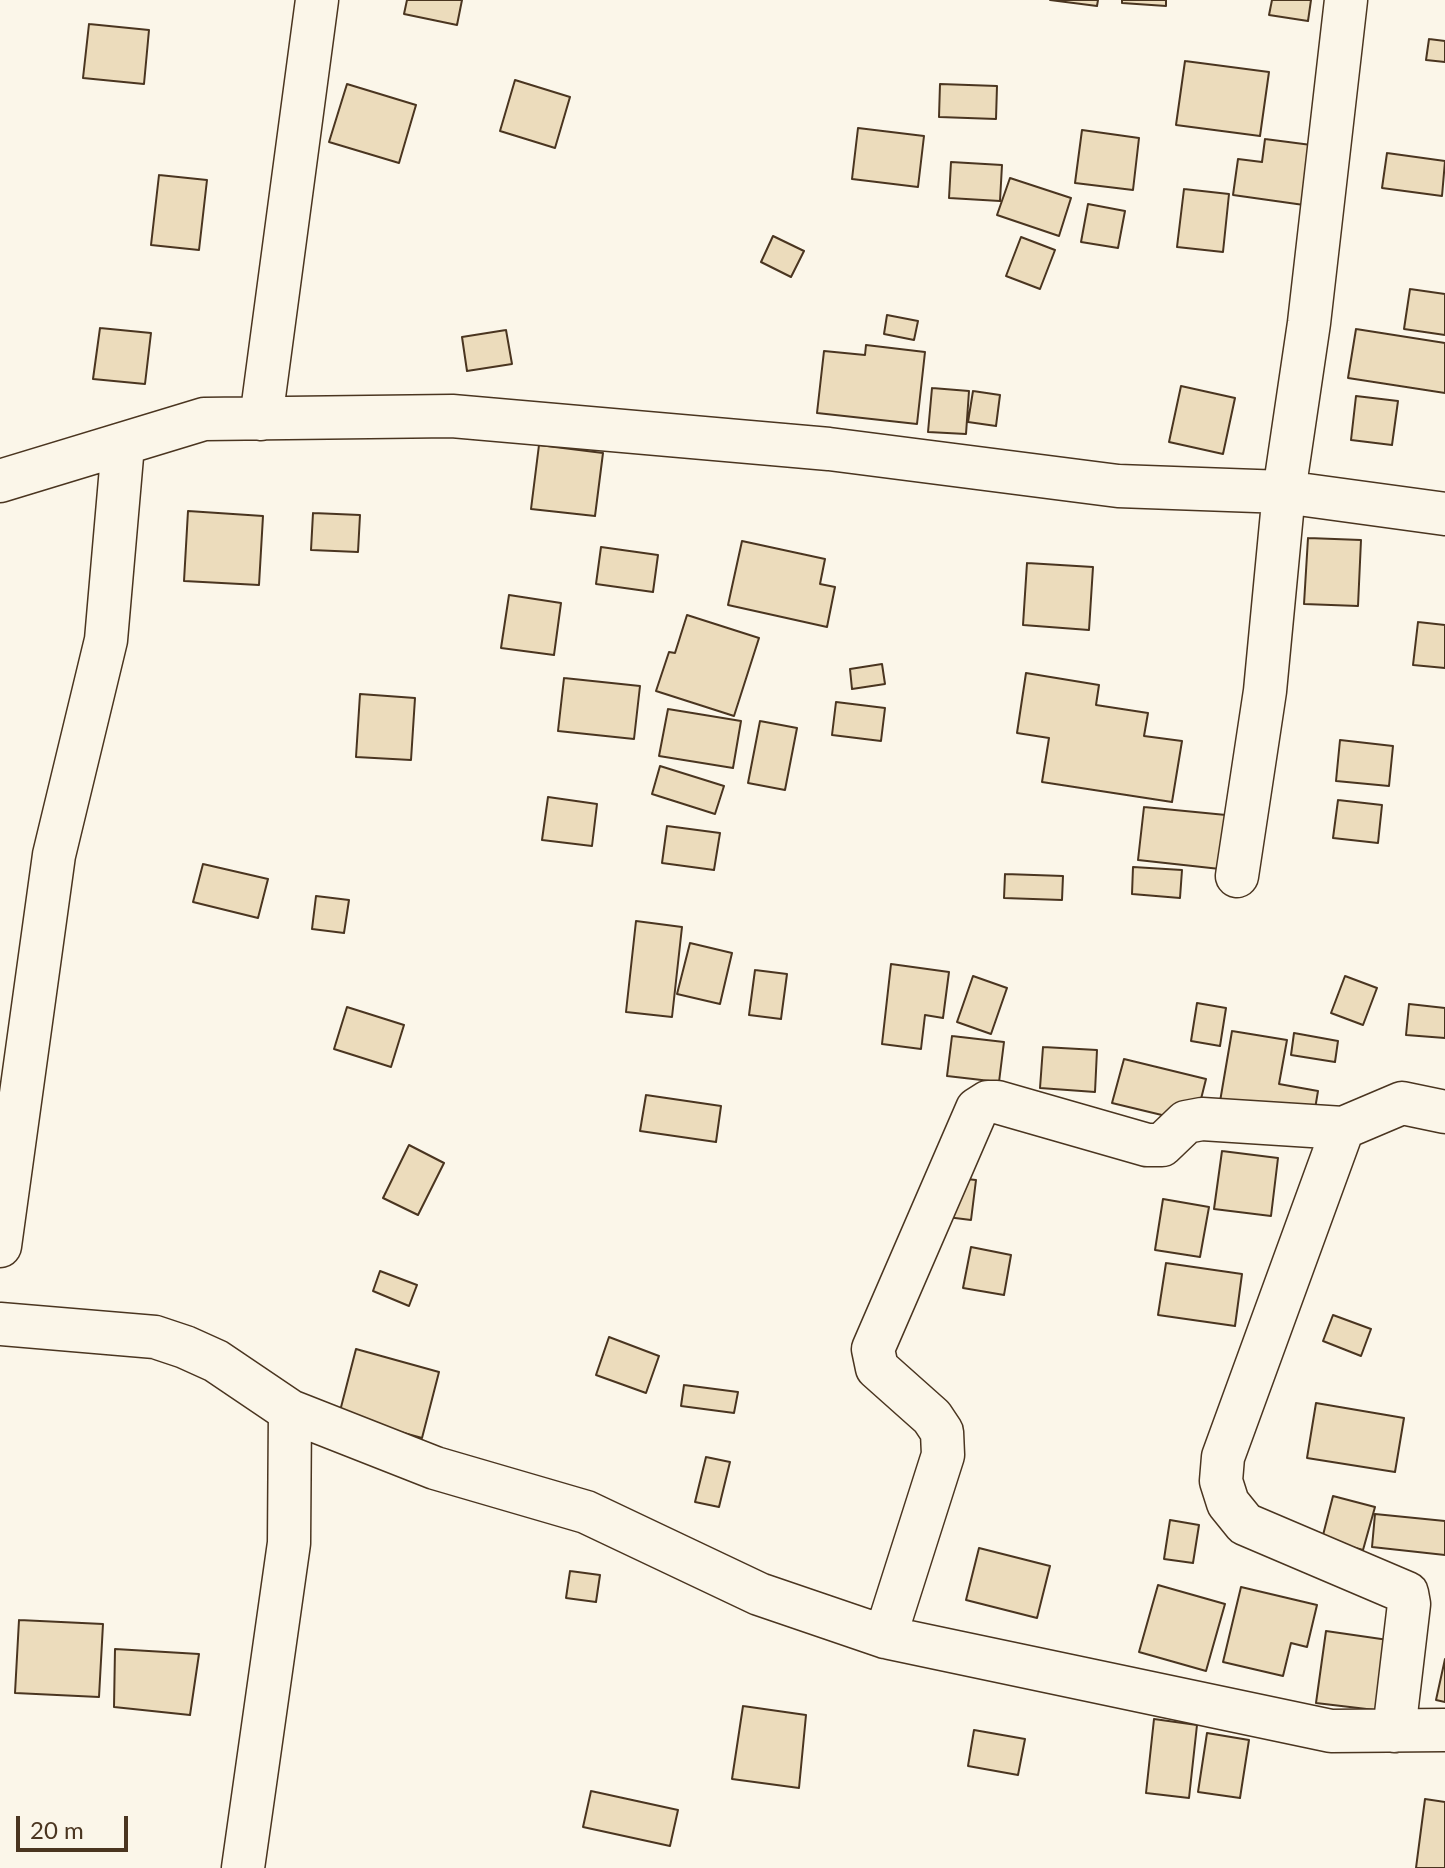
<!DOCTYPE html>
<style>
body{margin:0}
#map{position:relative;width:1445px;height:1868px;overflow:hidden;background:#fbf6e9;font-family:Lato,sans-serif}
canvas{display:block}
.scale{position:absolute;left:16px;top:1816px;width:112px;height:36px;box-sizing:border-box;border:4px solid #4a3520;border-top:0;padding-left:10px;font-size:24px;line-height:28px;white-space:nowrap;color:#4a3520;-webkit-text-stroke:6px #fbf6e9;paint-order:stroke}
</style>
<div id="map">
<canvas width="1445" height="1868"></canvas>
<div class="scale">20 m</div>
</div>
<script>
const ctx = document.querySelector('canvas').getContext('2d');
ctx.lineJoin = 'round';
function fill(path, color) {
  ctx.fillStyle = color;
  ctx.fill(path, 'evenodd');
}
function shape(rows) {
  const path = new Path2D();
  for (const r of rows) {
    path.moveTo(r[0], r[1]);
    for (let i = 2; i < r.length; i += 2) path.lineTo(r[i], r[i + 1]);
  }
  return path;
}
function trace(path, color, width, dash) {
  ctx.strokeStyle = color;
  ctx.lineWidth = width;
  ctx.lineCap = dash ? 'butt' : 'round';
  ctx.setLineDash(dash || []);
  ctx.stroke(path);
}
const building = shape([
 [407,0,462,0,457,25,404,14,407,0],
 [1050,0,1098,0,1097,6,1050,0],
 [1122,0,1166,0,1166,6,1122,3,1122,0],
 [1272,0,1311,0,1308,21,1269,15,1272,0],
 [89,24,149,30,144,84,83,78,89,24],
 [1429,39,1445,41,1445,62,1426,60,1429,39],
 [1185,61,1269,72,1260,136,1176,125,1185,61],
 [515,80,570,97,555,148,500,131,515,80],
 [347,84,416,105,399,163,329,142,347,84],
 [940,84,997,86,996,119,939,117,940,84],
 [858,128,924,136,918,187,852,179,858,128],
 [1082,130,1139,138,1133,190,1075,183,1082,130],
 [1265,139,1319,146,1311,206,1233,195,1238,159,1262,162,1265,139],
 [1387,153,1445,161,1442,196,1382,188,1387,153],
 [951,162,1002,165,1000,201,949,198,951,162],
 [159,175,207,180,199,250,151,245,159,175],
 [1010,178,1071,198,1059,236,997,215,1010,178],
 [1184,189,1229,194,1223,252,1177,247,1184,189],
 [1088,204,1125,211,1118,248,1081,242,1088,204],
 [773,236,804,251,791,277,761,262,773,236],
 [1021,237,1055,250,1040,289,1006,276,1021,237],
 [1410,289,1445,294,1445,335,1404,329,1410,289],
 [887,315,918,321,914,340,884,334,887,315],
 [100,328,151,333,145,384,93,379,100,328],
 [1356,329,1445,343,1445,393,1348,378,1356,329],
 [506,330,512,364,467,371,462,337,506,330],
 [866,345,925,352,917,424,817,413,824,351,865,355,866,345],
 [1181,386,1235,398,1223,454,1169,442,1181,386],
 [932,388,969,391,966,434,928,432,932,388],
 [973,391,1000,395,996,426,968,422,973,391],
 [1356,396,1398,401,1392,445,1351,440,1356,396],
 [539,445,603,453,595,516,531,509,539,445],
 [188,511,263,516,259,585,184,581,188,511],
 [313,513,360,515,358,552,311,550,313,513],
 [1308,538,1361,540,1358,606,1304,604,1308,538],
 [742,541,825,559,820,584,835,587,827,627,728,605,742,541],
 [601,547,658,555,653,592,596,584,601,547],
 [1027,563,1093,567,1089,630,1023,625,1027,563],
 [509,595,561,603,554,655,501,648,509,595],
 [687,615,759,638,734,716,656,691,669,652,675,653,687,615],
 [1418,622,1445,625,1445,668,1413,665,1418,622],
 [882,664,885,684,852,689,850,669,882,664],
 [1026,673,1099,685,1096,705,1148,713,1144,736,1182,741,1172,802,1042,782,1049,738,1017,733,1026,673],
 [564,678,640,686,634,739,558,731,564,678],
 [360,694,415,698,411,760,356,757,360,694],
 [836,702,885,708,881,741,832,735,836,702],
 [668,709,741,721,733,768,659,756,668,709],
 [760,721,797,728,785,790,748,783,760,721],
 [1340,740,1393,746,1389,786,1336,781,1340,740],
 [660,766,724,786,715,814,652,794,660,766],
 [548,797,597,804,592,846,542,840,548,797],
 [1338,800,1382,805,1378,843,1333,838,1338,800],
 [1144,807,1226,815,1220,869,1138,860,1144,807],
 [667,826,720,833,714,870,662,863,667,826],
 [203,864,268,879,258,918,193,902,203,864],
 [1133,867,1182,870,1180,898,1132,894,1133,867],
 [1005,874,1063,876,1062,900,1004,898,1005,874],
 [316,896,349,900,344,933,312,929,316,896],
 [636,921,682,927,672,1017,626,1012,636,921],
 [690,943,732,953,720,1004,677,994,690,943],
 [891,964,949,972,943,1018,925,1015,921,1049,882,1044,891,964],
 [755,970,787,974,781,1019,749,1015,755,970],
 [973,976,1007,988,991,1034,957,1022,973,976],
 [1345,976,1377,988,1363,1025,1331,1013,1345,976],
 [1197,1003,1226,1008,1220,1046,1191,1041,1197,1003],
 [1409,1004,1445,1008,1445,1038,1406,1035,1409,1004],
 [347,1007,404,1025,391,1067,334,1049,347,1007],
 [1232,1031,1287,1040,1279,1084,1318,1091,1314,1115,1215,1131,1232,1031],
 [1294,1033,1338,1041,1335,1062,1291,1055,1294,1033],
 [952,1036,1004,1042,999,1082,947,1076,952,1036],
 [1043,1047,1097,1050,1095,1092,1040,1088,1043,1047],
 [1124,1059,1206,1079,1195,1123,1112,1103,1124,1059],
 [646,1095,721,1106,716,1142,640,1131,646,1095],
 [409,1145,444,1163,418,1215,383,1198,409,1145],
 [1222,1151,1278,1158,1271,1216,1214,1209,1222,1151],
 [928,1175,976,1180,971,1220,923,1214,928,1175],
 [1163,1199,1209,1207,1200,1257,1155,1250,1163,1199],
 [971,1247,1011,1255,1004,1295,963,1288,971,1247],
 [1166,1263,1242,1274,1235,1326,1158,1315,1166,1263],
 [380,1271,417,1285,409,1306,373,1291,380,1271],
 [1333,1315,1371,1329,1361,1356,1323,1341,1333,1315],
 [609,1337,659,1356,646,1393,596,1375,609,1337],
 [356,1349,439,1372,422,1438,339,1415,356,1349],
 [684,1385,738,1392,734,1413,681,1406,684,1385],
 [1316,1403,1404,1418,1395,1472,1307,1458,1316,1403],
 [706,1457,730,1462,719,1507,695,1502,706,1457],
 [1333,1496,1375,1507,1363,1550,1322,1539,1333,1496],
 [1375,1514,1445,1521,1445,1555,1372,1547,1375,1514],
 [1170,1520,1199,1525,1193,1563,1164,1559,1170,1520],
 [979,1548,1050,1566,1037,1618,966,1600,979,1548],
 [570,1571,600,1575,596,1602,566,1598,570,1571],
 [1158,1585,1225,1604,1206,1671,1139,1652,1158,1585],
 [1241,1587,1317,1605,1307,1647,1291,1643,1283,1676,1223,1662,1241,1587],
 [19,1620,103,1624,99,1697,15,1693,19,1620],
 [1326,1631,1402,1642,1392,1712,1316,1703,1326,1631],
 [115,1649,199,1654,190,1715,114,1707,115,1649],
 [1445,1659,1445,1702,1436,1700,1445,1659],
 [743,1706,806,1715,799,1788,732,1779,743,1706],
 [1154,1719,1197,1725,1189,1798,1146,1793,1154,1719],
 [974,1730,1025,1739,1018,1775,968,1766,974,1730],
 [1207,1733,1249,1740,1240,1798,1198,1792,1207,1733],
 [591,1791,678,1810,670,1846,583,1827,591,1791],
 [1425,1799,1445,1802,1445,1868,1416,1868,1425,1799]
]);
fill(building, '#ecdcbc');
trace(building, '#4a3520', 2);
const minor = shape([
 [261,419,317,0],
 [0,481,204,419,452,416,829,449,1118,486,1284,492,1445,514],
 [1237,876,1265,691,1284,492,1309,323,1346,0],
 [1343,1128,1223,1457,1221,1481,1228,1503,1245,1524,1407,1593,1409,1604,1394,1731],
 [0,1246,54,855,106,640,123,445],
 [0,1324,155,1337,185,1347,216,1361,290,1411,435,1468,586,1512,759,1594,885,1637,1331,1731,1445,1730],
 [885,1637,943,1455,942,1432,932,1417,877,1368,873,1349,977,1109,988,1102,997,1102,1147,1145,1162,1145,1186,1122,1202,1119,1343,1128,1402,1103,1445,1112],
 [243,1868,289,1543,290,1411]
]);
trace(minor, '#4a3520', 45);
trace(minor, '#fbf6e9', 42);
</script>
